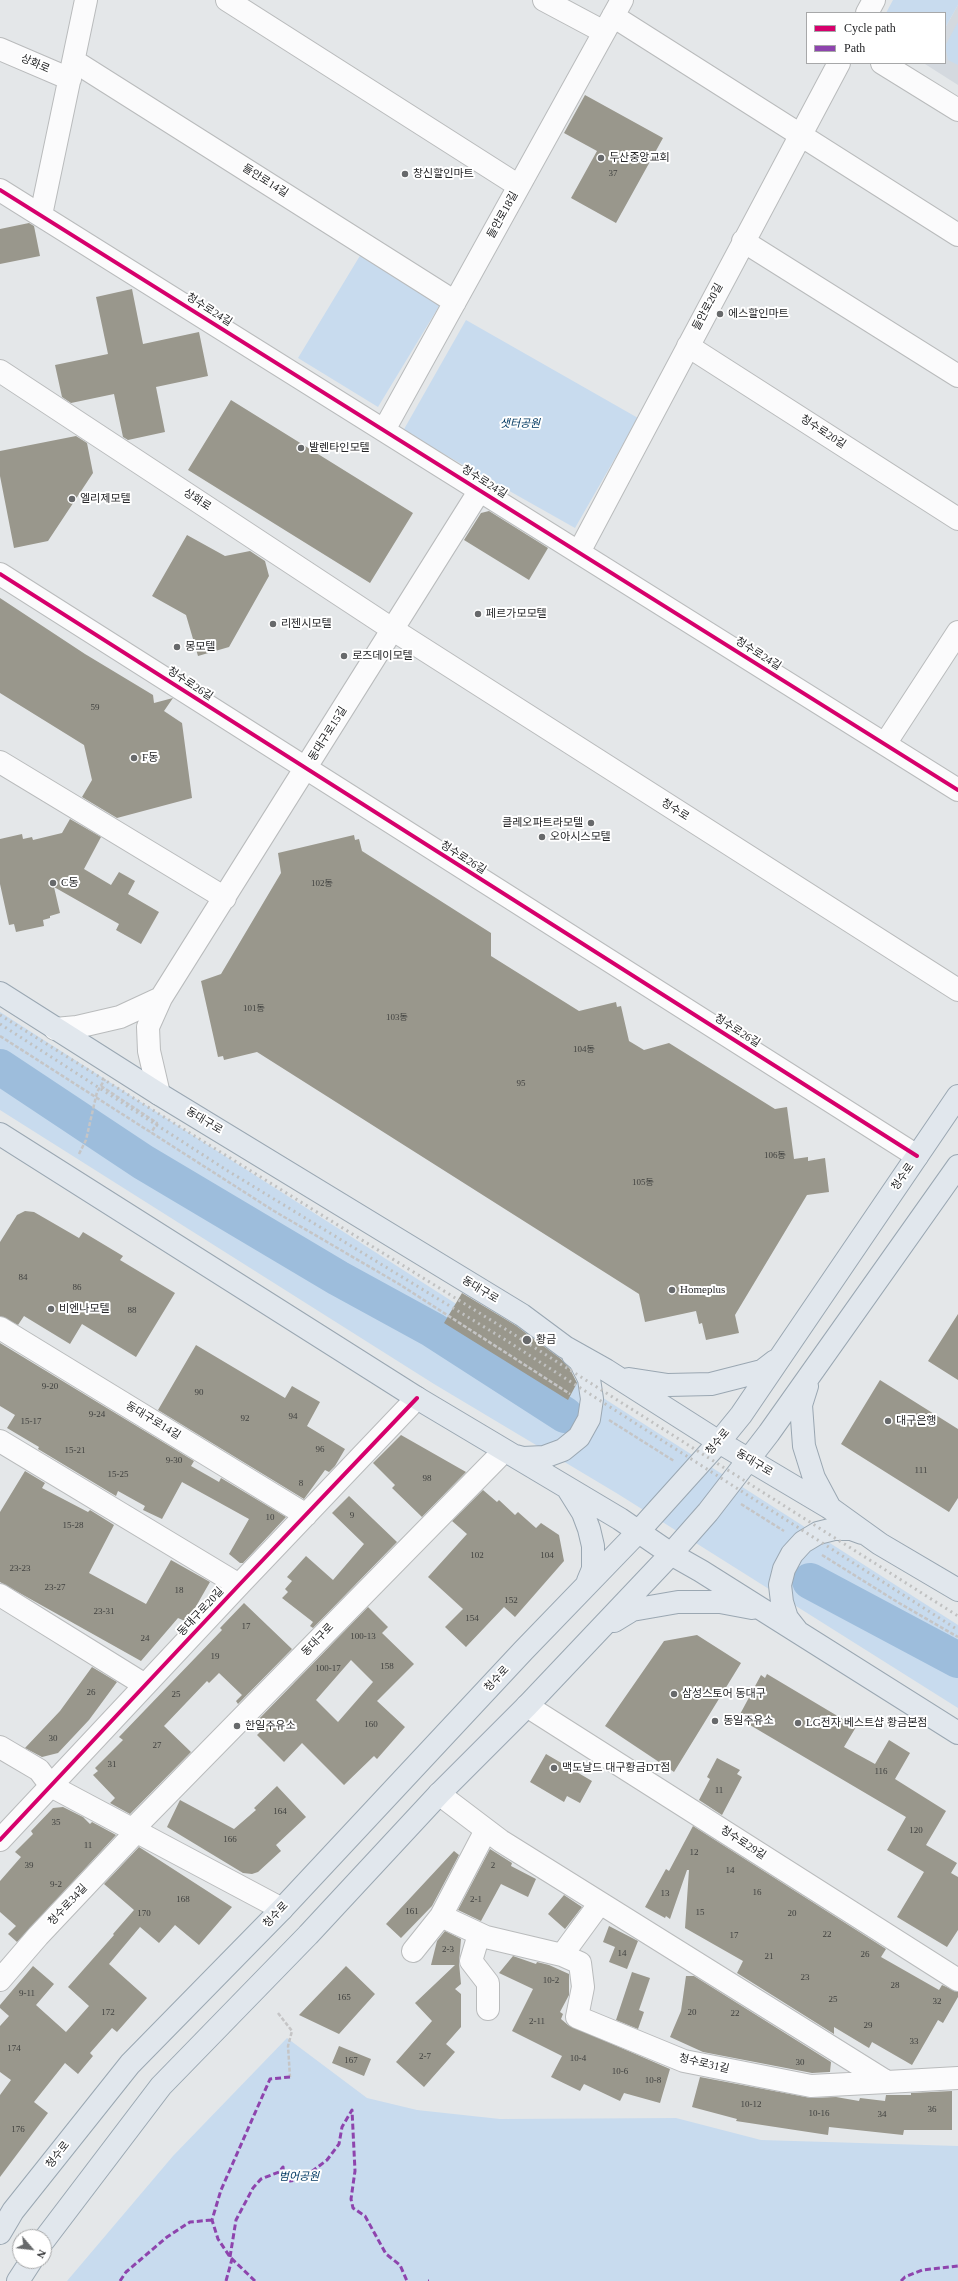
<!DOCTYPE html>
<meta charset="utf-8">
<style>
body{margin:0}
#map{position:relative;width:958px;height:2281px;overflow:hidden;background:#e4e7e9;font-family:"Times New Roman",serif}
canvas{display:block}
.legend{position:absolute;left:806px;top:12px;width:140px;height:52px;box-sizing:border-box;background:#fff;border:1px solid #a7a8a9;margin:0;padding:5px 7px;list-style:none;font-size:12px;color:#242527}
.legend li{display:flex;align-items:center;gap:8px;height:20px}
.legend b{width:20px;border:1px solid #a7a8a9}
.north{position:absolute;left:12px;top:2229px;width:40px;height:40px;box-sizing:border-box;background:#fff;border:1px solid #a7a8a9;border-radius:50%;rotate:118deg;font-size:11px;font-weight:700;line-height:16px;text-align:center;color:#242527}
.north::after{content:'';display:block;margin:auto;width:14px;height:18px;background:#67696b;clip-path:polygon(50% 0,100% 100%,50% 72%,0 100%)}
</style>
<div id="map">
<canvas width="958" height="2281"></canvas>
<ul class="legend">
<li><b style="height:5px;background:#d6006c"></b>Cycle path</li>
<li><b style="height:5px;background:#8e44ad"></b>Path</li>
</ul>
<div class="north">N</div>
</div>
<script>
const ctx = document.querySelector('canvas').getContext('2d');
ctx.lineJoin = 'round';
function fill(path, color) {
  ctx.fillStyle = color;
  ctx.fill(path, 'evenodd');
}
function shape(rows) {
  const path = new Path2D();
  for (const r of rows) {
    path.moveTo(r[0], r[1]);
    for (let i = 2; i < r.length; i += 2) path.lineTo(r[i], r[i + 1]);
  }
  return path;
}
function trace(path, color, width, dash) {
  ctx.strokeStyle = color;
  ctx.lineWidth = width;
  ctx.lineCap = dash ? 'butt' : 'round';
  ctx.setLineDash(dash || []);
  ctx.stroke(path);
}
function label(font, color, halo, rows, align = 'center') {
  ctx.font = font + ' "Times New Roman","Noto Sans KR",serif';
  ctx.lineWidth = 4;
  ctx.setLineDash([]);
  ctx.textBaseline = 'middle';
  ctx.strokeStyle = halo;
  ctx.fillStyle = color;
  for (const [text, x, y, turn = 0] of rows) {
    ctx.save();
    ctx.translate(x, y);
    ctx.rotate((+turn || 0) * Math.PI / 180);
    ctx.textAlign = isNaN(turn) ? turn : align;
    if (halo) ctx.strokeText(text, 0, 0);
    ctx.fillText(text, 0, 0);
    ctx.restore();
  }
}
fill(shape([
 [958,5,958,85,925,64,945,63,945,28]
]), '#d4d9df');
fill(shape([
 [893,0,958,0,958,5,945,28,945,13,886,13],
 [958,22,958,65,948,60,945,46],
 [361,254,441,303,378,407,298,358],
 [466,320,638,418,575,528,403,431],
 [0,1012,958,1625,958,1708,618,1494,434,1384,0,1110],
 [287,2038,367,2098,417,2110,500,2119,676,2118,761,2140,958,2146,958,2281,67,2281,173,2156]
]), '#c8dbee');
trace(shape([
 [0,1067,143,1162,338,1278,433,1330,565,1415],
 [810,1581,958,1660]
]), '#9dbddc', 36);
fill(shape([
 [585,95,663,138,616,223,571,198,597,151,564,133],
 [29,223,34,226,40,256,0,264,0,229],
 [132,289,143,344,199,332,208,376,156,387,165,432,128,440,123,437,114,394,71,403,62,397,55,365,108,354,96,297],
 [231,400,413,513,370,583,188,470],
 [76,436,87,443,93,473,48,541,14,548,0,476,0,451],
 [489,511,548,548,529,580,464,540,481,513],
 [187,535,225,556,250,551,265,561,269,576,229,647,198,656,186,615,152,596],
 [0,598,85,654,153,695,154,703,173,698,164,711,182,723,192,798,117,818,82,797,92,780,84,745,0,693],
 [70,819,101,837,84,869,111,885,119,872,135,881,128,894,159,912,141,944,116,930,119,924,54,887,60,913,50,916,50,918,43,920,44,926,16,932,14,924,9,925,0,884,0,839,22,834,23,839,32,837,33,840,62,833],
 [354,835,355,840,359,839,362,851,491,933,491,956,579,1011,616,1002,617,1007,621,1006,629,1041,644,1050,669,1043,775,1109,787,1107,794,1159,808,1157,808,1161,825,1158,829,1192,807,1195,735,1315,739,1333,706,1340,702,1323,699,1324,696,1311,645,1322,639,1294,257,1052,224,1060,223,1056,218,1057,201,981,221,974,281,873,278,853],
 [25,1211,34,1212,79,1238,83,1232,123,1256,120,1260,175,1293,136,1357,82,1324,70,1344,24,1316,18,1325,0,1316,0,1242,17,1215],
 [462,1293,515,1325,561,1359,570,1369,577,1383,568,1400,444,1323],
 [958,1314,958,1380,928,1361],
 [0,1343,194,1461,191,1466,219,1482,221,1478,286,1517,243,1563,240,1563,229,1554,249,1519,182,1482,162,1519,143,1510,145,1506,118,1491,116,1496,38,1449,39,1447,7,1428,15,1415,0,1406],
 [196,1345,285,1398,292,1386,320,1402,307,1426,345,1449,335,1466,329,1472,325,1470,304,1499,158,1410],
 [880,1380,958,1429,958,1498,949,1512,841,1444],
 [401,1435,466,1472,422,1517,392,1488,395,1485,373,1463],
 [25,1471,45,1483,42,1488,88,1512,90,1510,114,1525,89,1573,146,1604,171,1560,210,1582,187,1622,178,1618,141,1661,0,1582,0,1512],
 [483,1490,497,1502,499,1500,515,1515,518,1512,536,1528,541,1523,559,1535,564,1561,515,1617,504,1607,466,1647,445,1627,463,1609,428,1577,467,1534,452,1521],
 [349,1496,397,1542,313,1628,310,1626,313,1622,282,1598,288,1592,285,1589,292,1581,287,1577,306,1556,333,1580,364,1544,332,1513],
 [244,1603,292,1649,238,1704,236,1701,242,1695,219,1673,209,1683,207,1681,164,1726,191,1752,130,1814,110,1803,115,1798,93,1775,98,1771,95,1768,123,1740,119,1737,222,1630,220,1628],
 [368,1607,388,1627,382,1633,414,1664,377,1701,405,1727,377,1759,374,1756,344,1785,302,1743,284,1762,257,1735,263,1729,256,1722],
 [351,1660,373,1682,338,1722,316,1700],
 [697,1635,741,1663,674,1772,605,1726,664,1641],
 [92,1667,117,1682,89,1720,58,1753,42,1757,25,1748,60,1711],
 [767,1674,856,1727,844,1747,875,1764,889,1740,910,1753,895,1779,946,1811,926,1845,957,1863,951,1873,958,1877,958,1930,947,1947,897,1917,924,1872,887,1850,906,1817,738,1718,761,1675,765,1678],
 [546,1754,592,1781,580,1803,567,1796,564,1802,530,1782],
 [717,1758,740,1770,737,1774,742,1777,722,1815,699,1800,710,1779,707,1777],
 [277,1786,306,1817,276,1845,281,1851,258,1872,252,1874,243,1873,167,1827,180,1800,234,1829,256,1810,254,1808],
 [63,1807,83,1817,90,1824,92,1822,116,1835,17,1942,8,1934,16,1926,0,1912,0,1881,21,1857,15,1852,33,1834,31,1831,53,1808],
 [693,1826,886,1949,881,1957,939,1990,942,1985,958,1992,958,1997,943,2023,938,2020,912,2065,872,2042,869,2048,834,2027,834,2034,737,1973,743,1961,685,1928,689,1870,687,1870,670,1919,666,1916,665,1918,645,1907,666,1869,669,1871],
 [139,1847,232,1907,199,1945,175,1925,159,1943,140,1927,109,1964,147,1998,117,2032,112,2028,90,2053,93,2056,78,2074,65,2063,34,2102,48,2113,0,2177,0,2095,11,2080,0,2072,0,2026,9,2016,0,2008,0,2005,33,1966,54,1984,36,2005,66,2032,89,2006,68,1987,114,1935,113,1934,134,1910,104,1884],
 [490,1849,512,1863,511,1866,536,1879,528,1897,501,1884,481,1921,458,1910],
 [454,1851,459,1855,432,1906,401,1938,386,1924],
 [564,1895,582,1907,565,1929,548,1914],
 [609,1926,638,1941,627,1969,609,1962,615,1947,603,1942],
 [445,1931,461,1939,459,1963,461,1984,455,1989,461,1994,461,2027,446,2044,455,2052,424,2087,396,2062,432,2021,415,2003,455,1965,431,1965,437,1941],
 [513,1956,536,1964,537,1962,549,1965,569,1974,569,1995,560,2012,563,2014,561,2019,568,2025,670,2069,660,2103,624,2093,620,2101,584,2084,580,2091,551,2077,562,2056,512,2031,533,1989,499,1973],
 [346,1966,375,1994,339,2034,299,2015],
 [632,1972,650,1978,639,2010,644,2012,638,2029,616,2020],
 [686,1976,694,1976,831,2062,830,2072,812,2073,703,2052,670,2037,681,2011],
 [339,2046,371,2059,364,2076,332,2063],
 [700,2077,811,2098,836,2097,859,2101,860,2098,885,2101,886,2095,911,2095,911,2093,952,2091,952,2130,904,2130,903,2135,829,2127,828,2135,736,2121,737,2119,692,2107]
]), '#99978c');
const minor = shape([
 [227,0,519,186],
 [544,0,604,32],
 [867,13,874,0],
 [613,16,958,235],
 [0,49,70,79],
 [74,61,455,302],
 [882,63,958,110],
 [0,190,958,790],
 [41,215,86,0],
 [743,241,958,376],
 [688,346,958,519],
 [0,371,395,631,958,990],
 [384,430,622,0],
 [579,552,839,63],
 [0,574,917,1156],
 [885,744,958,632],
 [0,762,225,898],
 [55,1029,77,1027,120,1017,161,998],
 [159,1094,149,1051,148,1027,161,998,480,490],
 [0,1328,306,1515],
 [0,1441,239,1585],
 [0,1595,145,1685],
 [527,1706,958,1980],
 [0,1747,39,1770,51,1786,282,1909],
 [439,1794,501,1841,887,2082,958,2078],
 [133,1829,504,1451],
 [0,1840,239,1585,417,1398],
 [441,1916,486,1937,562,1955,580,1963,583,1987,577,2017,684,2061,811,2086,887,2082],
 [479,1934,471,1961,488,1983,488,2009],
 [413,1951,441,1916,486,1830],
 [562,1955,600,1903],
 [0,1980,38,1936,137,1831]
]);
const major = shape([
 [0,993,159,1094,522,1315,565,1347,606,1370,719,1442,830,1508,880,1544,958,1590],
 [0,1134,417,1398,620,1519,671,1554,701,1571,958,1733],
 [629,1379,668,1385,711,1384,762,1371,775,1361],
 [807,1386,801,1405,804,1446,814,1478,830,1508],
 [516,1456,523,1458,544,1457,563,1450,579,1437,589,1419,592,1399,589,1379,580,1361,573,1355],
 [568,1489,583,1513,589,1529,593,1546,593,1569,588,1581],
 [614,1621,632,1610,678,1602,720,1602,752,1608],
 [798,1632,787,1618,782,1602,780,1585,784,1569,792,1554,803,1542,818,1533,834,1529,851,1529,862,1533],
 [0,2233,13,2211,130,2064,282,1909,523,1651,638,1532,719,1442,741,1415,958,1096],
 [44,2240,161,2086,308,1935,439,1794,527,1706,671,1554,708,1512,769,1433,958,1166],
 [18,2281,31,2261]
]);
trace(minor, '#b9bbbc', 24);
trace(major, '#9aa7b2', 24);
trace(shape([
 [0,1036,274,1211,399,1284,570,1394],
 [101,1086,157,1123,151,1133],
 [609,1420,674,1461],
 [741,1504,784,1531],
 [822,1555,899,1603,958,1637],
 [278,2013,292,2031,288,2046,290,2077]
]), '#c5c5c6', 2.5, [4, 2]);
trace(minor, '#fbfbfc', 22);
trace(major, '#e1e7ed', 22);
trace(shape([
 [0,1015,510,1332,958,1616],
 [0,1024,228,1171,504,1339,958,1630]
]), '#c0c1c1', 3, [2, 4]);
trace(shape([
 [79,1154,86,1140,97,1092,105,1079]
]), '#c5c5c6', 2.5, [4, 2]);
trace(shape([
 [230,2257,236,2220,253,2188,261,2179,279,2172,283,2167,284,2177,290,2181,302,2179,327,2160,339,2144,342,2127,352,2110,355,2171,351,2199,353,2208,365,2216,386,2254,400,2265,407,2281],
 [120,2281,126,2272,167,2237,190,2222,212,2220],
 [226,2281,232,2259],
 [255,2281,230,2257,218,2239,212,2220,221,2190,270,2079,290,2077],
 [428,2281,429,2281],
 [901,2281,905,2277,922,2270,958,2266]
]), '#8e44ad', 3, [6, 3]);
trace(shape([
 [0,190,958,790],
 [0,574,917,1156],
 [0,1840,239,1585,417,1398]
]), '#d6006c', 4);
for (const [x, y, r, color] of [
 [601,158,4,"#67696b"],
 [405,174,4,"#67696b"],
 [720,314,4,"#67696b"],
 [301,448,4,"#67696b"],
 [72,499,4,"#67696b"],
 [478,614,4,"#67696b"],
 [273,624,4,"#67696b"],
 [177,647,4,"#67696b"],
 [344,656,4,"#67696b"],
 [134,758,4,"#67696b"],
 [591,823,4,"#67696b"],
 [542,837,4,"#67696b"],
 [53,883,4,"#67696b"],
 [672,1290,4,"#67696b"],
 [51,1309,4,"#67696b"],
 [527,1340,5,"#67696b"],
 [888,1421,4,"#67696b"],
 [674,1694,4,"#67696b"],
 [715,1721,4,"#67696b"],
 [798,1723,4,"#67696b"],
 [237,1726,4,"#67696b"],
 [554,1768,4,"#67696b"]
]) {
  const dot = new Path2D();
  dot.arc(x, y, r, 0, 2 * Math.PI);
  ctx.fillStyle = color;
  ctx.fill(dot);
  trace(dot, '#fff', 1.5);
}
label('9px', '#414240', null, [
 ["37",613,174],
 ["59",95,708],
 ["102동",322,884],
 ["101동",254,1009],
 ["103동",397,1018],
 ["104동",584,1050],
 ["95",521,1084],
 ["106동",775,1156],
 ["105동",643,1183],
 ["84",23,1278],
 ["86",77,1288],
 ["88",132,1311],
 ["9-20",50,1387],
 ["90",199,1393],
 ["9-24",97,1415],
 ["94",293,1417],
 ["92",245,1419],
 ["15-17",31,1422],
 ["96",320,1450],
 ["15-21",75,1451],
 ["9-30",174,1461],
 ["111",921,1471],
 ["15-25",118,1475],
 ["98",427,1479],
 ["8",301,1484],
 ["9",352,1516],
 ["10",270,1518],
 ["15-28",73,1526],
 ["102",477,1556],
 ["104",547,1556],
 ["23-23",20,1569],
 ["23-27",55,1588],
 ["18",179,1591],
 ["152",511,1601],
 ["23-31",104,1612],
 ["154",472,1619],
 ["17",246,1627],
 ["100-13",363,1637],
 ["24",145,1639],
 ["19",215,1657],
 ["158",387,1667],
 ["100-17",328,1669],
 ["26",91,1693],
 ["25",176,1695],
 ["160",371,1725],
 ["30",53,1739],
 ["27",157,1746],
 ["31",112,1765],
 ["116",881,1772],
 ["11",719,1791],
 ["164",280,1812],
 ["35",56,1823],
 ["120",916,1831],
 ["166",230,1840],
 ["11",88,1846],
 ["12",694,1853],
 ["39",29,1866],
 ["2",493,1866],
 ["14",730,1871],
 ["9-2",56,1885],
 ["16",757,1893],
 ["13",665,1894],
 ["168",183,1900],
 ["2-1",476,1900],
 ["161",412,1912],
 ["15",700,1913],
 ["170",144,1914],
 ["20",792,1914],
 ["22",827,1935],
 ["17",734,1936],
 ["2-3",448,1950],
 ["14",622,1954],
 ["26",865,1955],
 ["21",769,1957],
 ["23",805,1978],
 ["10-2",551,1981],
 ["28",895,1986],
 ["9-11",27,1994],
 ["165",344,1998],
 ["25",833,2000],
 ["32",937,2002],
 ["172",108,2013],
 ["20",692,2013],
 ["22",735,2014],
 ["2-11",537,2022],
 ["29",868,2026],
 ["33",914,2042],
 ["174",14,2049],
 ["2-7",425,2057],
 ["10-4",578,2059],
 ["167",351,2061],
 ["30",800,2063],
 ["10-6",620,2072],
 ["10-8",653,2081],
 ["10-12",751,2105],
 ["36",932,2110],
 ["10-16",819,2114],
 ["34",882,2115],
 ["176",18,2130]
]);
label('11px', '#242527', '#fff', [
 ["상화로",35,64,23],
 ["들안로14길",265,181,32],
 ["들안로18길",503,215,-61],
 ["들안로20길",708,307,-62],
 ["청수로24길",209,310,32],
 ["청수로20길",823,432,33],
 ["청수로24길",484,482,32],
 ["상화로",197,500,33],
 ["청수로24길",758,654,32],
 ["청수로26길",190,684,33],
 ["동대구로15길",328,734,-58],
 ["청수로",675,810,32],
 ["청수로26길",463,858,32],
 ["청수로26길",737,1031,32],
 ["동대구로",204,1121,31],
 ["청수로",903,1177,-55],
 ["동대구로",480,1290,31],
 ["동대구로14길",153,1421,31],
 ["청수로",718,1442,-50],
 ["동대구로",754,1463,31],
 ["동대구로20길",201,1612,-47],
 ["동대구로",318,1640,-46],
 ["청수로",497,1679,-47],
 ["청수로29길",743,1843,33],
 ["청수로34길",68,1905,-47],
 ["청수로",276,1915,-46],
 ["청수로31길",704,2064,13],
 ["청수로",58,2155,-52]
]);
label('11px', '#242527', '#fff', [
 ["두산중앙교회",609,158],
 ["창신할인마트",413,174],
 ["에스할인마트",728,314],
 ["발렌타인모텔",309,448],
 ["엘리제모텔",80,499],
 ["페르가모모텔",486,614],
 ["리젠시모텔",281,624],
 ["몽모텔",185,647],
 ["로즈데이모텔",352,656],
 ["F동",142,758],
 ["클레오파트라모텔",583,823,"right"],
 ["오아시스모텔",550,837],
 ["C동",61,883],
 ["Homeplus",680,1290],
 ["비엔나모텔",59,1309],
 ["황금",536,1340],
 ["대구은행",896,1421],
 ["삼성스토어 동대구",682,1694],
 ["동일주유소",723,1721],
 ["LG전자 베스트샵 황금본점",806,1723],
 ["한일주유소",245,1726],
 ["맥도날드 대구황금DT점",562,1768]
], 'left');
label('italic 11px', '#013861', '#fff', [
 ["샛터공원",520,424],
 ["범어공원",299,2177]
]);
</script>
